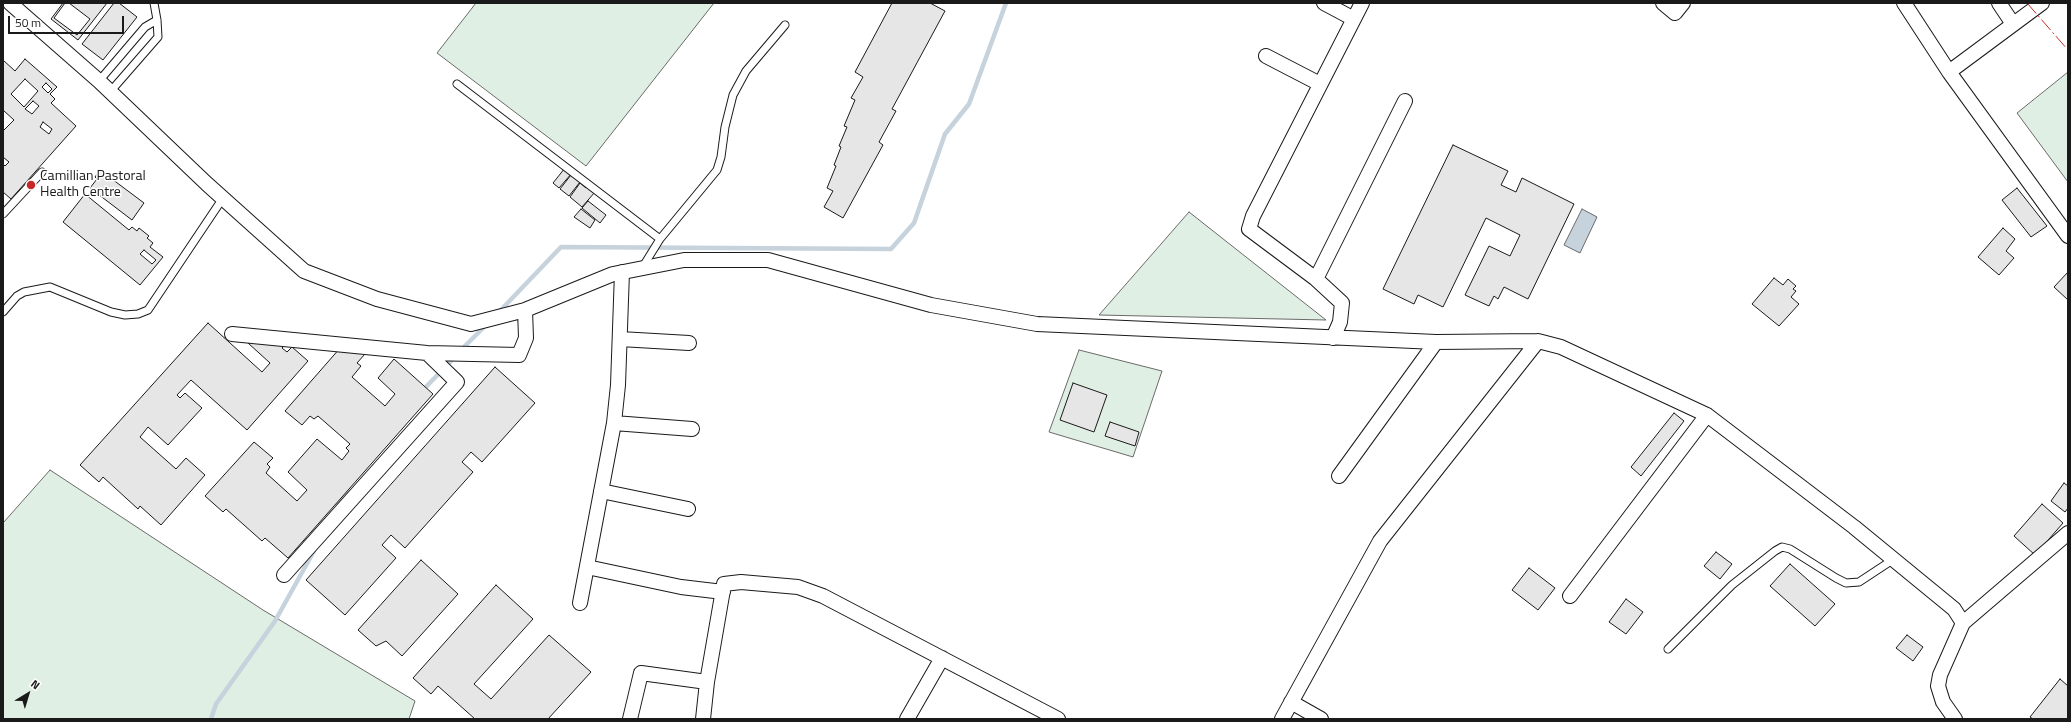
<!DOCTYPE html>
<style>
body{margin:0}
#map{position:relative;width:2071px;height:722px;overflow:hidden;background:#fff;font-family:"Titillium Web",sans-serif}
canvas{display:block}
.frame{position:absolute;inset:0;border:4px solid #1a1a1a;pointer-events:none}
.north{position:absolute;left:8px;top:674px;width:40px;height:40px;-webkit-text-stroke:3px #fff;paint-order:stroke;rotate:38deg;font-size:11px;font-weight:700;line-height:16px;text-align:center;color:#1a1a1a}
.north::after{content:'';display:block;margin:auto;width:14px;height:18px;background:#1a1a1a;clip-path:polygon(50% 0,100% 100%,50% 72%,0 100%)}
.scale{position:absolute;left:8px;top:16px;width:116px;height:18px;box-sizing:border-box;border:2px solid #1a1a1a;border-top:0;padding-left:5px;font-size:12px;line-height:14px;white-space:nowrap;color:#1a1a1a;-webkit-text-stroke:3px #fff;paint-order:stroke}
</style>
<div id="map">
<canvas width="2071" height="722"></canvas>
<div class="frame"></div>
<div class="north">N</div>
<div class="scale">50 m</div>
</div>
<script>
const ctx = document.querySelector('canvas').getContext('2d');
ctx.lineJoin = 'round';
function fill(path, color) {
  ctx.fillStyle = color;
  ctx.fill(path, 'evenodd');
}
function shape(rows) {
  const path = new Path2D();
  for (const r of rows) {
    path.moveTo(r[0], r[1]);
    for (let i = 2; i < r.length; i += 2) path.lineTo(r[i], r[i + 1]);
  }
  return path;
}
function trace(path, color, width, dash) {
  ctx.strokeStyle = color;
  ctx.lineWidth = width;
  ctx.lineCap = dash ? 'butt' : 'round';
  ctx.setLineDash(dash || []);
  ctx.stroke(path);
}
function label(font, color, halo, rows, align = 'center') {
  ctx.font = font + ' "Titillium Web",sans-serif';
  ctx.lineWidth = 3;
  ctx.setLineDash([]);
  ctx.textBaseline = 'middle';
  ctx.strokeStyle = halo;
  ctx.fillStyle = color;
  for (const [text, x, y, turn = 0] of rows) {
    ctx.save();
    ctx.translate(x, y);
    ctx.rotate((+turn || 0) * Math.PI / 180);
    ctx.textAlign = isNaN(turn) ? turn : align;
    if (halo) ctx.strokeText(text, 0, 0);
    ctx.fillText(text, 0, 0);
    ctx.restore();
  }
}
const green = shape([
 [476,3,714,3,586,166,437,53,476,3],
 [2068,72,2068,182,2017,113,2068,72],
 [1189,212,1208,227,1326,320,1099,315,1189,212],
 [1079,350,1162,371,1133,457,1049,432,1079,350],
 [50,470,263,610,415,701,409,719,3,719,3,523,50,470]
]);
fill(green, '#e0efe3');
trace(green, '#6a6a6a', 1);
const water = shape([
 [1582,209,1597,217,1580,253,1564,245,1582,209]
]);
fill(water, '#c6d2dc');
trace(water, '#6a6a6a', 1);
trace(shape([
 [498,313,561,247,891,249,914,223,945,134,969,104,1006,3],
 [460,351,486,325],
 [421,392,455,357],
 [338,505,347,489],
 [211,719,216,704,275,621,314,551]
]), '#c6d2dc', 4.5);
const building = shape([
 [63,3,65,3,54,18,77,35,90,19,69,3,107,3,78,40,51,19,63,3],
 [114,3,119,3,137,17,103,60,82,44,114,3],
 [892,3,930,3,945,11,892,109,896,111,879,142,883,145,843,218,824,207,833,191,827,188,836,166,834,165,841,147,839,146,847,127,844,126,855,100,851,98,863,77,855,72,892,3],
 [25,59,57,87,50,94,55,99,51,103,76,126,11,199,3,192,3,164,5,166,9,162,3,157,3,131,14,120,3,110,3,60,15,71,25,59],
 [25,79,38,91,24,107,11,94,25,79],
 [46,83,52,89,48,93,42,87,46,83],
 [33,101,39,106,32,114,25,109,33,101],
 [43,122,52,129,49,134,40,127,43,122],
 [1453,145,1508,171,1501,185,1516,192,1522,178,1574,204,1528,299,1504,287,1498,299,1494,296,1489,306,1465,295,1489,246,1510,256,1520,235,1486,218,1443,307,1418,295,1414,304,1383,289,1453,145],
 [565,168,572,173,559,188,553,183,565,168],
 [100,170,144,203,132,220,90,188,97,179,95,177,100,170],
 [571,175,580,182,569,196,560,189,571,175],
 [580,183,586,188,588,185,595,192,582,207,570,197,580,183],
 [2017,188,2047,226,2031,237,2002,200,2017,188],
 [85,194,129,230,132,227,137,231,139,228,149,236,147,238,153,243,150,247,163,257,140,285,63,222,85,194],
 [144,250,156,260,152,264,140,254,144,250],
 [588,201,606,215,600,223,582,208,588,201],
 [581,209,595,220,590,228,574,217,581,209],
 [2003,228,2015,239,2006,251,2014,258,1999,275,1978,257,2003,228],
 [2068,272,2068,300,2054,287,2068,272],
 [1774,278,1783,285,1788,279,1796,286,1793,289,1796,291,1791,297,1799,304,1779,326,1752,304,1774,278],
 [208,323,262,372,270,363,248,343,253,338,285,345,282,348,287,352,292,347,308,361,247,430,191,380,177,395,180,398,185,393,202,408,168,445,148,427,140,437,176,469,186,458,205,475,161,525,140,506,138,509,103,477,99,482,80,465,208,323],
 [348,339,365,354,357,363,361,366,352,377,385,406,395,394,378,378,394,359,433,394,288,558,265,538,262,541,226,509,223,512,205,496,254,442,273,458,267,464,270,467,266,473,297,501,307,490,288,472,317,439,342,460,349,451,346,448,350,444,318,416,314,419,310,416,302,425,285,411,348,339],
 [495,367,535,403,482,462,471,452,462,462,473,472,405,548,391,535,382,545,396,558,345,615,306,580,495,367],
 [1073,383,1107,395,1094,432,1060,420,1073,383],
 [1674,413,1684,421,1641,476,1631,467,1674,413],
 [1110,422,1139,432,1135,446,1105,436,1110,422],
 [2064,483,2068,486,2068,508,2065,512,2051,501,2064,483],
 [2042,504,2063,523,2035,555,2014,536,2042,504],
 [1716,552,1732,564,1720,579,1704,566,1716,552],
 [421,560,458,594,402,656,386,641,376,646,358,630,421,560],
 [1790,564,1835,604,1815,626,1770,586,1790,564],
 [1529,568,1555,588,1538,610,1512,590,1529,568],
 [496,585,533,619,474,684,491,699,549,635,591,672,548,719,475,719,438,686,431,694,413,678,496,585],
 [1626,599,1643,612,1626,634,1609,622,1626,599],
 [1907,635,1923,647,1913,661,1896,648,1907,635],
 [2060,679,2068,686,2068,719,2033,719,2030,717,2060,679]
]);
fill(building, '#e6e6e6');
trace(building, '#1a1a1a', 1);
const lane = shape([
 [99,81,145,27,157,20],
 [457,84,660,239],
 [110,92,158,37,157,20,154,3],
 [3,214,42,172],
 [642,268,660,239,717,170,721,157,725,127,733,95,746,71,785,25],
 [3,312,17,296,24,292,50,287,111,312,125,315,138,314,148,310,223,198],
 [1668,649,1732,585,1775,551,1782,547,1790,549,1836,578,1846,583,1859,582,1894,559]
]);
const street = shape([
 [10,3,99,81,207,184,304,271,377,299,471,324,525,310,613,274,684,260,768,260,931,305,1037,324,1436,342,1538,341,1561,347,1707,415,1854,527,1954,609,1963,623],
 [1324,3,1354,19],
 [1663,3,1675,13,1683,3],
 [1904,3,1949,72,2068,236],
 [1999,3,2013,24],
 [1266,56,1320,84],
 [1949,72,2042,3],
 [1316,279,1249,229,1253,216,1362,3],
 [232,334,427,353,519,355,526,338,525,310],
 [1333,338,1340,322,1342,303,1316,279,1405,101],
 [620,339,689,343],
 [614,423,692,429],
 [1339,476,1436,342],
 [601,491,688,509],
 [587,567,681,587,723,592],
 [284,575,457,382,427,353],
 [1570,596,1707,415],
 [580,603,614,423,618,385,622,272],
 [1291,702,1321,719],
 [630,719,641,673,707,682],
 [703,719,707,682,724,584,741,582,798,587,823,596,1058,719],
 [907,719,942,658],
 [1282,719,1380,541,1538,341],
 [1955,719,1943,702,1938,686,1940,675,1963,623,2068,533]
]);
trace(lane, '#1a1a1a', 9);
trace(street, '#1a1a1a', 16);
trace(lane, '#fff', 7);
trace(street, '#fff', 14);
trace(shape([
 [2027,3,2068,50]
]), '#c62828', 1, [14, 3, 2, 3]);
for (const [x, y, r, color] of [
 [31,185,5,"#c62828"]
]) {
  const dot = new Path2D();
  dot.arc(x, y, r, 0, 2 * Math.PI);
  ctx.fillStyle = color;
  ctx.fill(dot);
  trace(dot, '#fff', 1.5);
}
label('14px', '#1a1a1a', '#fff', [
 ["Camillian Pastoral",40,177],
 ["Health Centre",40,193]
], 'left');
</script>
